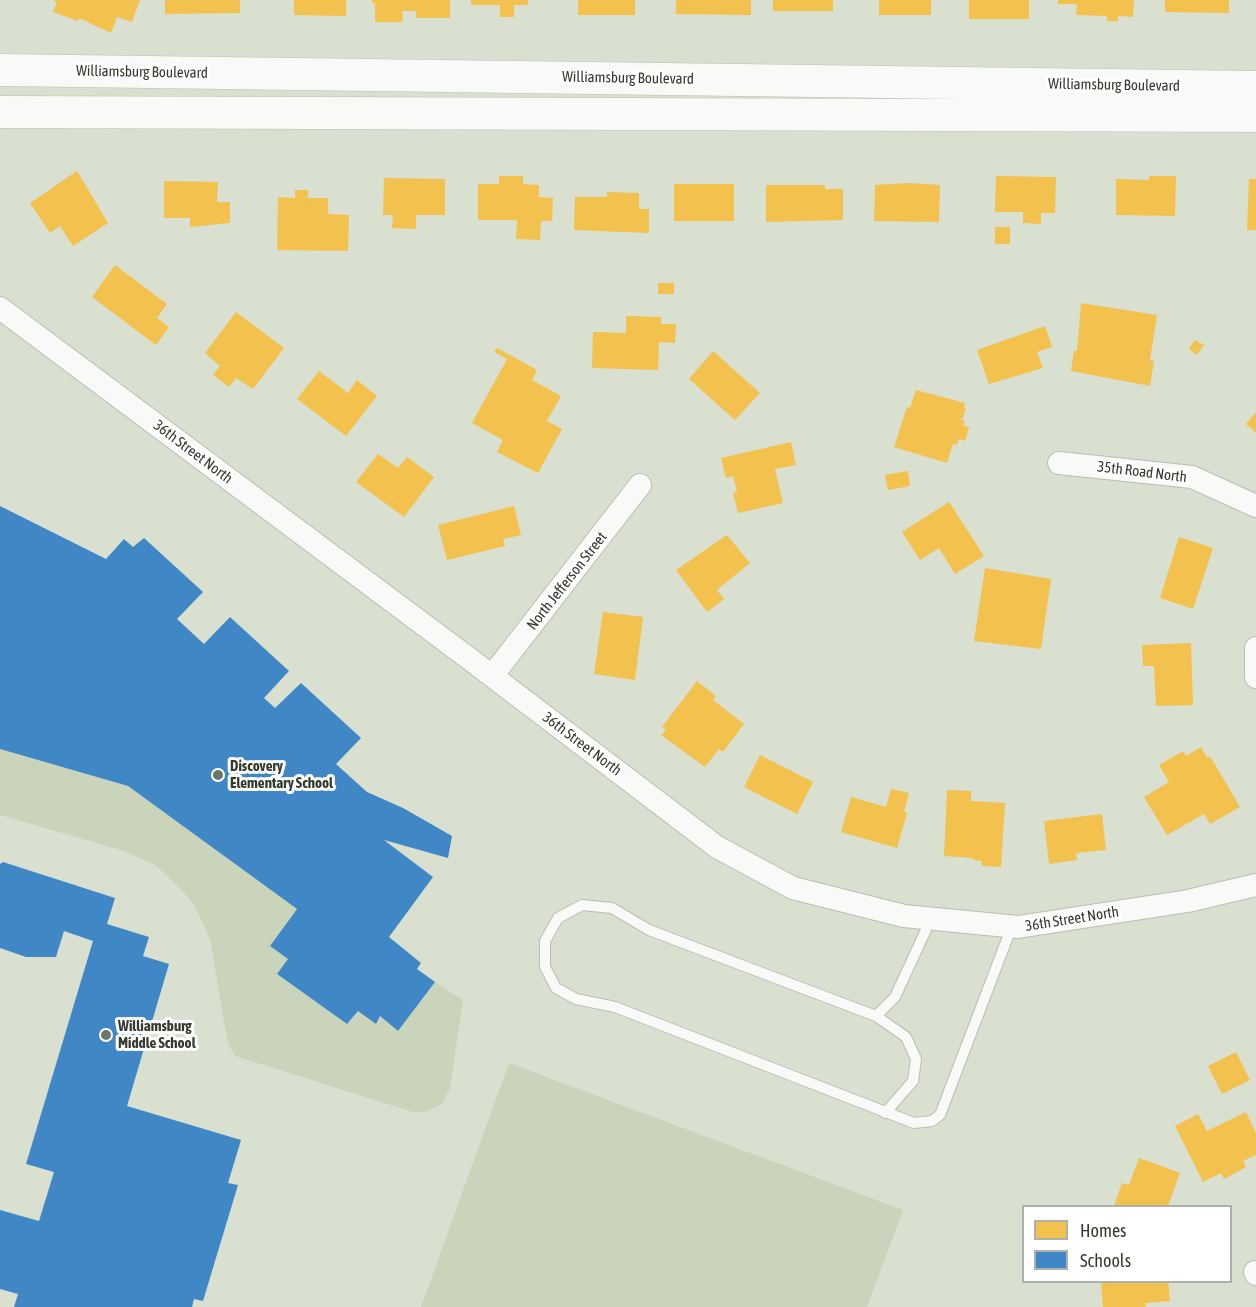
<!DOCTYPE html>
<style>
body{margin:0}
#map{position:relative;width:1256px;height:1307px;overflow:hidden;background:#d9e0d0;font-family:"Asap Condensed",sans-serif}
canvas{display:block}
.legend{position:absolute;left:1022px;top:1205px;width:210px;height:78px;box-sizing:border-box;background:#fff;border:2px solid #aeb0ab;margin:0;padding:8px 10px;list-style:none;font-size:18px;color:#353a2e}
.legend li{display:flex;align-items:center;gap:12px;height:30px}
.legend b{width:30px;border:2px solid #aeb0ab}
</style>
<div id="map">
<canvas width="1256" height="1307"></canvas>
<ul class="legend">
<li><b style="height:16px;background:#f2c14e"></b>Homes</li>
<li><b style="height:16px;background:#3f88c5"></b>Schools</li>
</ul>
</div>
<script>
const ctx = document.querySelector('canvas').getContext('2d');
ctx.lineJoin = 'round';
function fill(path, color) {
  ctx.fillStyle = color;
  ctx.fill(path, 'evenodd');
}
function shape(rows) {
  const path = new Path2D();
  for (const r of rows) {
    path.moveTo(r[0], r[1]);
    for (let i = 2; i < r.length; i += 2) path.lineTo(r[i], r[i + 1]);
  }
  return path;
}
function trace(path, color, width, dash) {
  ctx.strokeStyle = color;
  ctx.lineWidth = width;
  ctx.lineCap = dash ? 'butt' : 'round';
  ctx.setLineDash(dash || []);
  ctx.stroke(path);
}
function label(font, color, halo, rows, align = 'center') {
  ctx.font = font + ' "Asap Condensed",sans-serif';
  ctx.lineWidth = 6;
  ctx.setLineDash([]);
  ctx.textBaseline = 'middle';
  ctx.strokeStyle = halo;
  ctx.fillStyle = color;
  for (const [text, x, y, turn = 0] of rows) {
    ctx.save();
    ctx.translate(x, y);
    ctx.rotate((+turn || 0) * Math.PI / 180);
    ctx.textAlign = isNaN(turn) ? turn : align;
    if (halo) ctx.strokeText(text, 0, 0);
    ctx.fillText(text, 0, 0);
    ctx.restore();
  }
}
fill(shape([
 [0,749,128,786,297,909,270,946,288,959,277,974,347,1024,358,1011,380,1016,398,1031,435,982,463,1000,450,1088,442,1104,425,1112,413,1112,235,1056,229,1045,224,1023,210,939,194,905,178,886,155,865,124,851,0,815],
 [509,1063,903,1210,867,1307,421,1307]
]), '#cad4bb');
fill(shape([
 [52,0,140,0,132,22,117,17,111,33,79,18,78,21,53,12,57,2],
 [165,0,240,0,240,13,165,14],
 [294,0,346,0,346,16,294,15],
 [372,0,450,0,450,18,416,18,416,11,402,11,403,22,375,22,375,3,372,3],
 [471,0,528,0,528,5,514,5,514,17,500,17,500,5,471,5],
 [578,0,635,0,635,15,578,15],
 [676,0,751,0,751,15,676,14],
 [773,0,833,0,833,11,773,11],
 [879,0,931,0,931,15,879,15],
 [969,0,1029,0,1029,19,969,19],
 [1058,0,1134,0,1133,17,1118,16,1118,21,1107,21,1107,16,1076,15,1077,4,1058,4],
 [1165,0,1229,0,1229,13,1165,12],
 [77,171,108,223,73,246,60,226,50,233,30,203],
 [499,176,523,176,523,184,539,185,539,197,553,198,552,221,541,221,540,240,516,239,517,220,478,220,478,184,499,184],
 [996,176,1056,177,1055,213,1041,213,1041,224,1023,223,1023,212,995,212],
 [1149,176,1176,176,1175,216,1116,215,1116,179,1149,180],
 [384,178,445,179,445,215,416,215,416,229,392,228,393,215,383,215],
 [1249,179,1256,179,1256,230,1247,230],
 [164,181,218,182,217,202,230,202,230,223,190,227,190,218,164,218],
 [909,183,940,185,939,222,874,221,875,185],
 [674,184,734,184,734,221,674,221],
 [766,185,825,185,825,189,843,189,843,220,766,222],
 [295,190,308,190,308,198,328,198,328,214,349,215,348,251,277,250,278,197,295,198],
 [607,192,639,193,639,209,649,209,649,233,574,230,575,197,607,197],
 [995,227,1010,227,1010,244,995,244],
 [115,265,167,304,157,318,169,327,156,345,92,297],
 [658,283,674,283,674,294,658,294],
 [1081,303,1157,315,1150,360,1154,361,1150,386,1071,371,1074,350,1077,351],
 [236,312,284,348,253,389,236,378,229,387,213,375,220,366,205,353],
 [626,316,661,317,661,324,676,324,675,343,659,342,658,370,592,368,593,332,626,333],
 [1045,326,1052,347,1037,352,1043,368,989,384,977,350],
 [1195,340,1204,345,1197,355,1189,349],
 [497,348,537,370,532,380,561,396,547,421,562,429,538,473,497,452,503,440,472,423,507,359,494,352],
 [713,351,760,393,735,420,689,379],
 [319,371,348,393,357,380,377,396,346,436,297,399],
 [916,390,965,403,964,408,966,408,963,418,960,419,965,421,963,426,969,427,965,441,959,439,957,445,953,444,947,463,894,447,907,407,910,408],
 [1256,412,1256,433,1246,424],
 [791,442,796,465,775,469,783,503,738,513,733,493,737,492,733,476,726,478,721,458],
 [378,454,398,468,407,457,434,477,404,517,356,482],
 [908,471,910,486,888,490,885,475],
 [949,502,984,556,955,574,939,548,920,560,902,532],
 [514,506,521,535,503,539,505,546,447,560,438,525],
 [727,535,750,563,717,590,724,599,707,612,676,570],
 [1179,537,1213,548,1193,609,1160,598],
 [985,568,1051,579,1041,649,974,641],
 [603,612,643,617,635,680,594,674],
 [1191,643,1193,705,1156,706,1154,666,1143,666,1142,645],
 [697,681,716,696,713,700,744,724,723,752,719,749,705,767,661,735,666,730,662,727],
 [1201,747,1207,758,1210,756,1240,807,1210,824,1204,814,1167,835,1144,797,1169,782,1159,765,1183,751,1186,756],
 [760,755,813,782,797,814,744,787],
 [891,789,909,793,904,812,907,813,897,848,841,832,851,797,886,807],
 [947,790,971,791,971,801,1005,803,1001,867,982,866,982,861,973,860,973,858,944,856],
 [1102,814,1106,850,1076,853,1077,860,1049,864,1044,821],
 [1236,1052,1250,1080,1222,1094,1208,1066],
 [1246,1112,1256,1133,1256,1155,1243,1161,1246,1167,1224,1179,1221,1173,1203,1182,1175,1126,1198,1114,1207,1131],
 [1139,1158,1180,1173,1168,1206,1114,1206,1122,1183,1129,1185],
 [1101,1282,1168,1282,1170,1301,1145,1303,1146,1307,1103,1307]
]), '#f2c14e');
fill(shape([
 [0,506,106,559,124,539,133,547,144,538,203,592,177,619,204,644,230,617,289,671,264,698,275,708,301,683,361,738,336,764,367,792,403,808,452,836,448,858,384,840,433,877,389,937,421,963,417,969,435,982,398,1031,380,1016,376,1024,358,1011,347,1024,277,974,288,959,270,946,297,909,128,786,0,749],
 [3,862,115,898,107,924,149,937,143,956,169,964,127,1106,241,1140,228,1183,238,1185,203,1301,194,1299,192,1307,14,1307,18,1294,0,1289,0,1210,39,1221,54,1172,26,1164,93,941,64,931,56,957,26,957,0,948,0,864]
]), '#3f88c5');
const service = shape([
 [931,919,895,997,876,1016,649,930,612,908,582,905,558,918,545,941,545,967,556,988,576,999,615,1007,914,1123,932,1121,940,1115,1012,926],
 [876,1016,906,1037,916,1059,913,1081,885,1113]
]);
const minor = shape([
 [0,308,471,660,717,847,793,888,904,916,1018,927,1188,901,1256,885],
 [1059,463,1192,477,1256,506],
 [1256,648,1256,677],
 [492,676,640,485],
 [1255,1272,1256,1274]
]);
const secondary = shape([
 [0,70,1256,87],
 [0,112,1256,116]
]);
trace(service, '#b9beb1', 12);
trace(minor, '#b9beb1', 24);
trace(secondary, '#b9beb1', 33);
trace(service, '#f9faf8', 10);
trace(minor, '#f9faf8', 22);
trace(secondary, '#f9faf8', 32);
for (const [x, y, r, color] of [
 [218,775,6,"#6e7467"],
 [106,1035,6,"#6e7467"]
]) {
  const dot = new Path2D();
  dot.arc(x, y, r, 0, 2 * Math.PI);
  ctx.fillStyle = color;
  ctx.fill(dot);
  trace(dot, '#fff', 2);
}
label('15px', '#353a2e', '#fff', [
 ["Williamsburg Boulevard",142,72,1],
 ["Williamsburg Boulevard",628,78,1],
 ["Williamsburg Boulevard",1114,85,1],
 ["36th Street North",193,452,37],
 ["35th Road North",1142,472,7],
 ["North Jefferson Street",567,581,-52],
 ["36th Street North",582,744,37],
 ["36th Street North",1072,919,-9]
]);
label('bold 15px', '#353a2e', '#fff', [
 ["Discovery",230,766],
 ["Elementary School",230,783],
 ["Williamsburg",118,1026],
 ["Middle School",118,1043]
], 'left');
</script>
